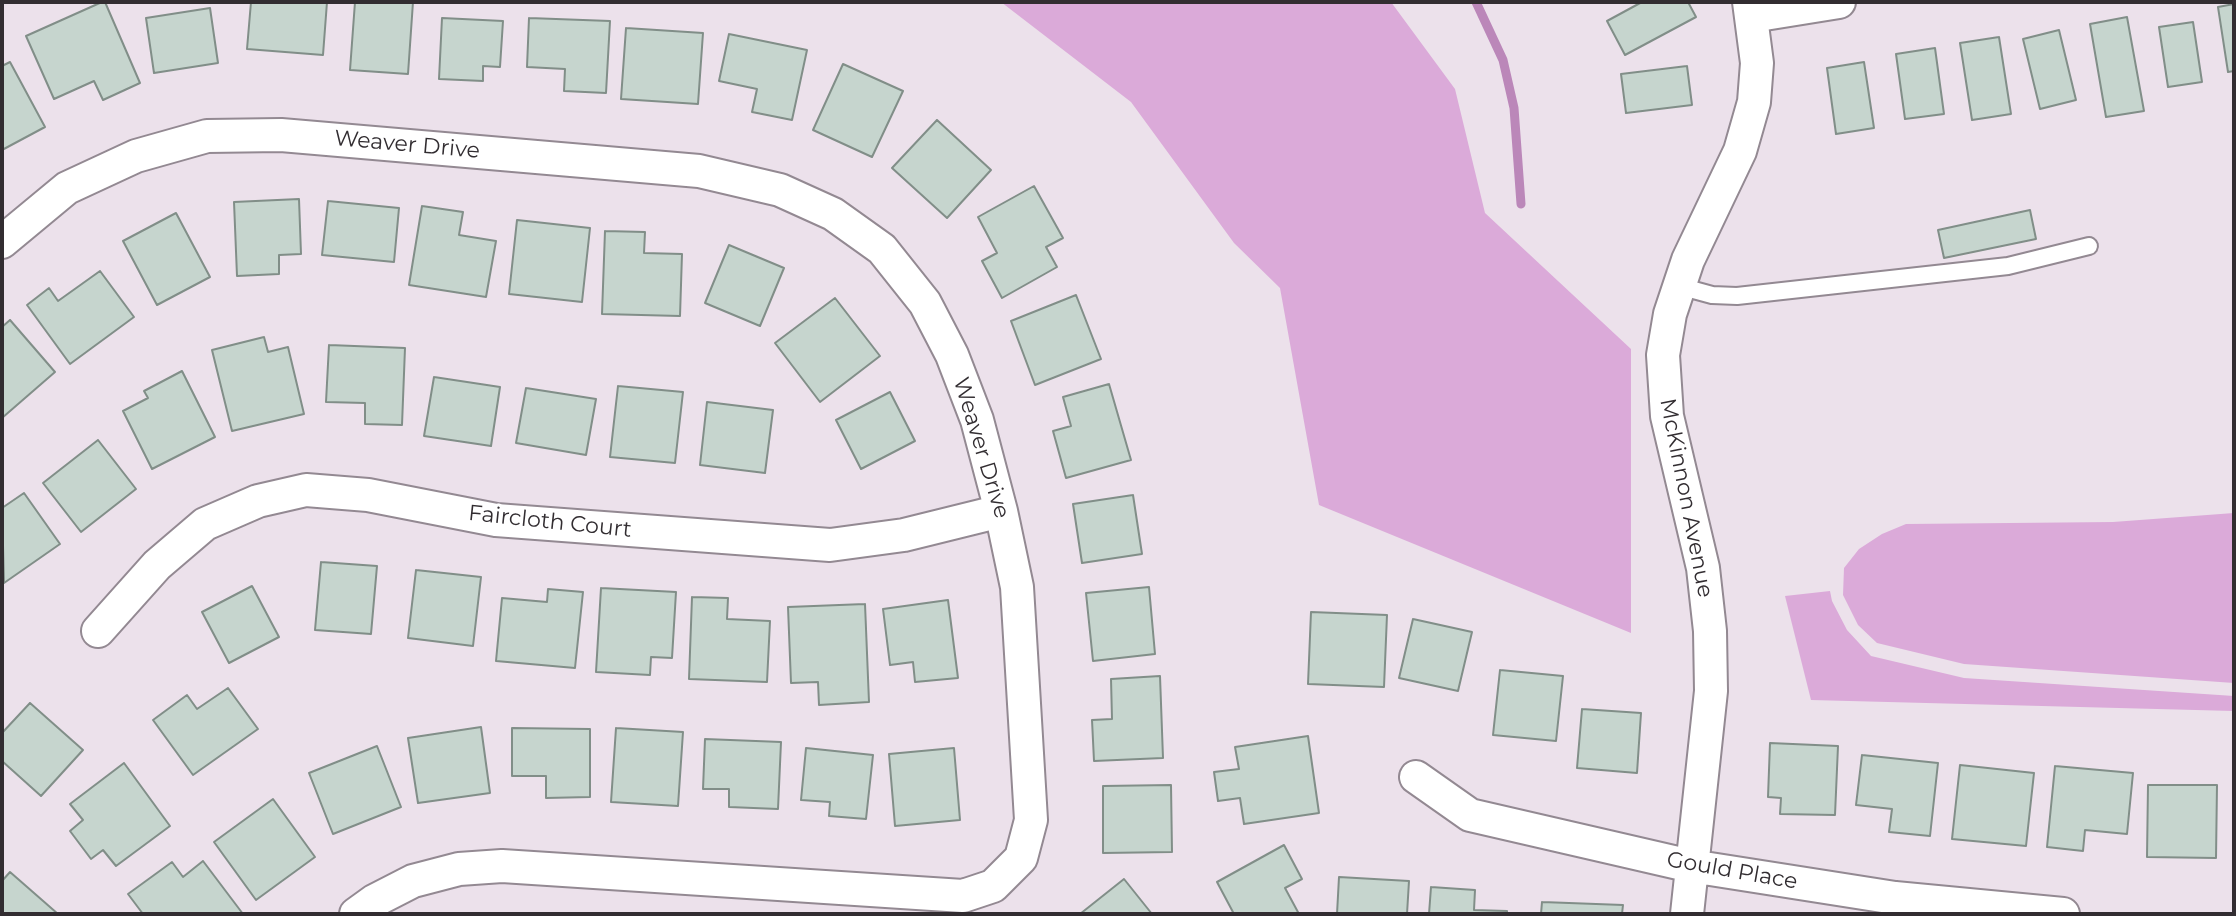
<!DOCTYPE html>
<style>
body{margin:0}
#map{position:relative;width:2236px;height:916px;overflow:hidden;background:#ece1eb;font-family:Montserrat,sans-serif}
canvas{display:block}
.frame{position:absolute;inset:0;border:4px solid #322d31;pointer-events:none}
</style>
<div id="map">
<canvas width="2236" height="916"></canvas>
<div class="frame"></div>
</div>
<script>
const ctx = document.querySelector('canvas').getContext('2d');
ctx.lineJoin = 'round';
function fill(path, color) {
  ctx.fillStyle = color;
  ctx.fill(path, 'evenodd');
}
function shape(rows) {
  const path = new Path2D();
  for (const r of rows) {
    path.moveTo(r[0], r[1]);
    for (let i = 2; i < r.length; i += 2) path.lineTo(r[i], r[i + 1]);
  }
  return path;
}
function trace(path, color, width, dash) {
  ctx.strokeStyle = color;
  ctx.lineWidth = width;
  ctx.lineCap = dash ? 'butt' : 'round';
  ctx.setLineDash(dash || []);
  ctx.stroke(path);
}
function label(font, color, halo, rows, align = 'center') {
  ctx.font = font + ' Montserrat,sans-serif';
  ctx.lineWidth = 6;
  ctx.setLineDash([]);
  ctx.textBaseline = 'middle';
  ctx.strokeStyle = halo;
  ctx.fillStyle = color;
  for (const [text, x, y, turn = 0] of rows) {
    ctx.save();
    ctx.translate(x, y);
    ctx.rotate((+turn || 0) * Math.PI / 180);
    ctx.textAlign = isNaN(turn) ? turn : align;
    if (halo) ctx.strokeText(text, 0, 0);
    ctx.fillText(text, 0, 0);
    ctx.restore();
  }
}
fill(shape([
 [1001,2,1391,2,1455,89,1485,213,1631,349,1631,633,1319,505,1280,288,1234,243,1131,102],
 [2234,513,2234,683,1964,664,1877,643,1858,625,1843,595,1844,568,1859,549,1882,534,1906,524,2113,522],
 [1830,591,1832,601,1847,630,1871,656,1964,678,2234,696,2234,711,1811,700,1785,596]
]), '#dbaad9');
trace(shape([
 [1476,2,1503,60,1514,108,1521,204]
]), '#bb87b9', 9);
const building = shape([
 [102,2,105,2,140,83,103,100,94,81,54,99,26,36,102,2],
 [251,2,327,2,323,55,247,49,251,2],
 [355,2,413,2,408,74,350,70,355,2],
 [1642,2,1688,2,1696,17,1625,55,1607,21,1642,2],
 [2234,4,2234,71,2228,72,2218,7,2234,4],
 [210,8,218,63,154,73,146,18,210,8],
 [2127,17,2144,111,2106,117,2090,24,2127,17],
 [442,18,503,21,500,67,483,66,483,81,439,79,442,18],
 [529,18,610,21,606,93,564,91,565,69,527,67,529,18],
 [2193,22,2202,82,2168,87,2159,27,2193,22],
 [626,28,703,33,698,104,621,99,626,28],
 [2059,30,2076,100,2040,109,2023,39,2059,30],
 [729,34,807,50,792,120,752,112,757,89,719,81,729,34],
 [1999,37,2011,114,1972,120,1960,43,1999,37],
 [1935,48,1944,114,1905,119,1896,54,1935,48],
 [10,62,45,127,2,150,2,66,10,62],
 [1864,62,1874,128,1836,134,1827,68,1864,62],
 [843,64,903,91,872,157,813,130,843,64],
 [1687,66,1692,105,1626,113,1621,74,1687,66],
 [937,120,991,170,947,218,892,168,937,120],
 [1034,186,1063,238,1046,247,1057,267,1002,298,982,261,997,253,978,217,1034,186],
 [299,199,301,254,279,255,279,274,237,276,234,202,299,199],
 [328,201,399,208,394,262,322,255,328,201],
 [422,206,463,212,459,235,496,241,486,297,409,285,422,206],
 [2030,210,2036,239,1944,258,1938,230,2030,210],
 [176,213,210,277,157,305,123,241,176,213],
 [517,220,590,228,582,302,509,294,517,220],
 [605,231,645,232,644,253,682,254,680,316,602,314,605,231],
 [729,245,784,268,760,326,705,303,729,245],
 [100,271,134,317,70,364,27,305,49,288,58,301,100,271],
 [1076,295,1101,359,1035,385,1011,321,1076,295],
 [835,298,880,356,820,402,775,343,835,298],
 [10,320,55,372,2,418,2,327,10,320],
 [264,337,268,352,288,347,304,414,232,431,212,350,264,337],
 [329,345,405,348,402,425,365,424,365,403,326,402,329,345],
 [182,371,215,437,152,469,123,411,148,398,144,391,182,371],
 [434,377,500,387,491,446,424,436,434,377],
 [1109,384,1131,460,1066,478,1053,431,1071,426,1063,397,1109,384],
 [618,386,683,392,675,463,610,457,618,386],
 [526,388,596,399,586,455,516,443,526,388],
 [890,392,915,441,861,469,836,420,890,392],
 [707,402,773,410,765,473,700,465,707,402],
 [98,440,136,489,81,532,43,483,98,440],
 [24,493,60,544,4,583,2,508,24,493],
 [1133,495,1142,554,1082,563,1073,504,1133,495],
 [321,562,377,566,371,634,315,630,321,562],
 [416,570,481,577,473,646,408,638,416,570],
 [252,586,279,637,229,663,202,612,252,586],
 [1149,587,1155,654,1093,661,1086,593,1149,587],
 [601,588,676,592,672,658,651,657,650,675,596,672,601,588],
 [548,589,583,592,575,668,496,661,502,598,547,602,548,589],
 [692,597,728,598,727,619,770,621,767,682,689,679,692,597],
 [948,600,958,678,915,682,913,662,890,665,883,609,948,600],
 [865,604,869,702,819,705,818,682,791,683,788,607,865,604],
 [1311,612,1387,615,1384,687,1308,684,1311,612],
 [1413,619,1472,632,1458,691,1399,678,1413,619],
 [1500,670,1563,676,1556,741,1493,735,1500,670],
 [1160,676,1163,758,1094,761,1092,720,1112,719,1111,679,1160,676],
 [228,688,258,729,193,775,153,720,187,695,197,709,228,688],
 [30,703,83,750,41,796,2,761,2,733,30,703],
 [1582,709,1641,713,1637,773,1577,768,1582,709],
 [481,727,490,793,418,803,408,738,481,727],
 [512,728,590,729,590,797,546,798,546,776,512,776,512,728],
 [616,728,683,732,678,806,611,802,616,728],
 [1308,736,1319,813,1244,824,1240,798,1218,801,1214,772,1239,769,1235,747,1308,736],
 [705,739,781,742,778,809,729,807,729,789,703,789,705,739],
 [1770,743,1838,746,1835,815,1780,814,1781,798,1768,797,1770,743],
 [377,746,401,807,333,834,309,773,377,746],
 [806,748,873,755,866,819,829,816,830,802,801,800,806,748],
 [954,748,960,820,895,826,889,754,954,748],
 [1862,755,1938,763,1930,836,1889,832,1892,809,1856,805,1862,755],
 [124,763,170,826,116,866,103,850,91,859,70,831,83,820,70,804,124,763],
 [1960,765,2034,773,2026,846,1952,839,1960,765],
 [2055,766,2133,773,2127,834,2085,830,2083,851,2047,847,2055,766],
 [1171,785,1172,852,1103,853,1103,786,1171,785],
 [2148,785,2217,785,2216,858,2147,857,2148,785],
 [273,799,315,857,256,900,214,842,273,799],
 [1284,845,1302,879,1285,888,1299,914,1234,914,1217,882,1284,845],
 [203,861,243,914,143,914,128,894,172,862,183,877,203,861],
 [10,872,58,914,2,914,2,881,10,872],
 [1339,877,1409,881,1407,914,1337,914,1339,877],
 [1124,879,1152,914,1080,914,1124,879],
 [1431,887,1475,890,1474,910,1507,911,1507,914,1429,914,1431,887],
 [1542,902,1623,905,1622,914,1541,914,1542,902]
]);
fill(building, '#c6d5ce');
trace(building, '#818e88', 2);
const service = shape([
 [1679,286,1712,295,1737,296,2008,266,2089,246]
]);
const minor = shape([
 [1752,16,1839,2],
 [2,242,67,188,136,156,207,136,281,135,699,171,780,190,833,214,882,249,925,303,952,355,977,420,1001,511,1017,587,1031,820,1021,858,993,886,963,896,502,866,459,869,413,881,374,901,356,914],
 [98,631,157,565,205,524,258,501,306,490,368,495,496,520,830,545,904,535,1001,511],
 [1416,777,1470,815,1691,866,1895,898,2063,914],
 [1687,914,1711,691,1710,631,1703,568,1667,416,1663,355,1670,314,1688,260,1740,151,1754,102,1757,63,1749,2]
]);
trace(service, '#938992', 20);
trace(minor, '#938992', 36);
trace(service, '#fff', 16);
trace(minor, '#fff', 32);
label('22px', '#322d31', '#fff', [
 ["Weaver Drive",407,145,5],
 ["Weaver Drive",981,448,73],
 ["McKinnon Avenue",1686,498,79],
 ["Faircloth Court",550,522,6],
 ["Gould Place",1732,871,10]
]);
</script>
